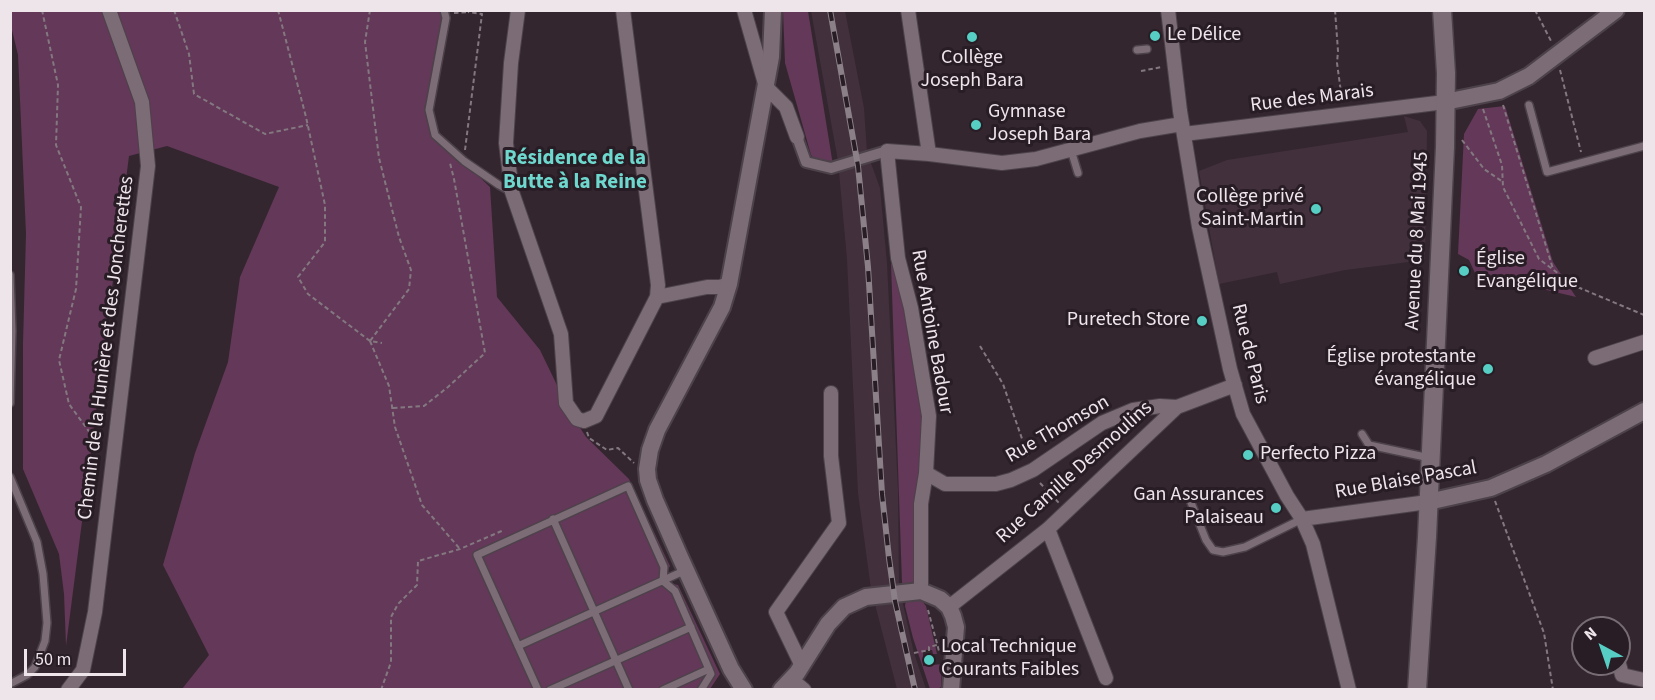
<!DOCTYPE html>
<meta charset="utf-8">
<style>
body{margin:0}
#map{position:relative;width:1655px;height:700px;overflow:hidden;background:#33262f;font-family:"Source Sans 3",sans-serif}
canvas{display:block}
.frame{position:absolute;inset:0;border:12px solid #eee5eb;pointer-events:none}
.north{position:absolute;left:1571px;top:616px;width:60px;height:60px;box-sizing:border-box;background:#281c25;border:2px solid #776c74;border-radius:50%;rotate:320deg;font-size:16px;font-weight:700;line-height:24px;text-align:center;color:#eee5eb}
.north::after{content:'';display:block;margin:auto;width:21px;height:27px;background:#56cec3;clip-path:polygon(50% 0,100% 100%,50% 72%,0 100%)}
.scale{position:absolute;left:24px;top:649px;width:102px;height:27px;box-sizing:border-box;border:3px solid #eee5eb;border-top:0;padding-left:8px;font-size:18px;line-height:21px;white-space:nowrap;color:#eee5eb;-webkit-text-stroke:4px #281c25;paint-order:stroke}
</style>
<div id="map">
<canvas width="1655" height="700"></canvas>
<div class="frame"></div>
<div class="north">N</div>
<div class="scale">50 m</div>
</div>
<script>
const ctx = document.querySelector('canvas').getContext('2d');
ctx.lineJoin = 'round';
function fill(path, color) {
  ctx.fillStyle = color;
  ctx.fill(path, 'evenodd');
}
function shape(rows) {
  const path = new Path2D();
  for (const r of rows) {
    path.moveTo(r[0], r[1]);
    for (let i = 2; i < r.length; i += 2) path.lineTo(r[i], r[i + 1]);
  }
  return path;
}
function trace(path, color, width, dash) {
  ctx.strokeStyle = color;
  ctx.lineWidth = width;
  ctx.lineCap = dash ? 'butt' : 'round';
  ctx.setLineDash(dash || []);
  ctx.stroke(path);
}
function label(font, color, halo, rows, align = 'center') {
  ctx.font = font + ' "Source Sans 3",sans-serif';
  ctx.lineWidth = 6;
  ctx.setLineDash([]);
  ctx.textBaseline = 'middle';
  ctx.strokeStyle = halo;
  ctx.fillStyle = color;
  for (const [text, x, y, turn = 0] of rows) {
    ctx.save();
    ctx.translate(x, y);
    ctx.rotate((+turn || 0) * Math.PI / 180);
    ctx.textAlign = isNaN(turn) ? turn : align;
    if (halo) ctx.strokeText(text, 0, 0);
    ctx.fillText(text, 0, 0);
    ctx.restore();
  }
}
fill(shape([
 [811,11,845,11,864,108,867,152,880,188,887,263,898,490,899,586,914,653,926,689,897,689,871,589,858,493,847,259,838,161],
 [1404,116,1420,121,1427,131,1425,260,1345,270,1280,284,1277,272,1219,284,1199,171,1227,160,1408,132]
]), '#42303d');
fill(shape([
 [10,11,444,11,429,110,435,135,490,187,497,297,540,350,570,412,586,437,629,479,670,566,667,571,668,576,673,584,678,585,720,674,710,689,182,689,209,655,163,565,195,453,228,362,240,277,279,187,167,146,129,156,66,646,64,594,59,554,23,469,23,343,26,234,18,55,11,26],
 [783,11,808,11,833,165,815,160,811,155,785,63],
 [1505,106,1553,262,1576,297,1475,273,1469,260,1458,254,1464,134,1478,109],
 [895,260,908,307,925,418,915,583,902,583,891,264],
 [906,599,922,601,926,606,937,654,933,654,932,650,923,650,923,666,942,664,941,687,938,689,930,689,913,638,905,606]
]), '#633858');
const service = shape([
 [444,10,446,18,429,110,435,135,464,161,499,185,512,192],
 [1137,50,1147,49],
 [1529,105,1547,172,1644,146],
 [1071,150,1078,173],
 [10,275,12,331,10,403],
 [1362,434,1369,445,1430,458],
 [10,477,37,542,43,574,47,623,45,641,35,667,27,675,10,684],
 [1188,495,1206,540,1213,550,1223,552,1245,547,1302,519],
 [553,519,629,690],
 [518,646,686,570],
 [538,690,477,555,628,486,664,567,663,581,675,591,711,674,701,690],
 [550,690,691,627],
 [663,690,709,669]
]);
const pedestrian = shape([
 [797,137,806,162,831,168,887,151]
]);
const minor = shape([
 [518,10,511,63,506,143,512,192,561,334,566,403,577,419,584,421,596,416,657,297,707,287,720,287,729,284],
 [623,10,658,285,657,297],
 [744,10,766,87,786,107,797,137],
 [908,10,929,154],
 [1168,10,1180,111,1199,227,1230,369,1243,414,1287,496,1302,519,1313,544,1349,690],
 [1184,134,1445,102],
 [1595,358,1644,342],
 [926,473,945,484,996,484,1011,480,1033,470,1102,423,1133,410,1160,406,1177,407],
 [1302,519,1428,502],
 [1048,529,1106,678],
 [921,591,921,504,926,473,929,416,911,308,898,258,887,151,929,154,1002,163,1036,159,1140,131,1182,124],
 [949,607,1048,529,1177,407,1235,385],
 [1619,664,1622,675,1644,680],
 [802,666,776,612,839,523,831,456,831,393],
 [792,680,804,690],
 [68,690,83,670,95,612,148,166,142,102,109,10]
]);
const tertiary = shape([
 [1445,102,1499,91,1529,76,1616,10],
 [1428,502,1491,488,1546,464,1644,411],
 [744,690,731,669,680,557,655,500,648,480,647,469,650,450,657,430,722,307,729,284,771,57,773,10],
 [781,690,797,673,828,624,844,607,866,597,921,591,940,599,949,607,953,616,956,627,951,690]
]);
const secondary = shape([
 [1417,690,1427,537,1445,147,1446,73,1442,10]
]);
trace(service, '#4d424a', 10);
trace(pedestrian, '#4d424a', 14);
trace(minor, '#4d424a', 16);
trace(tertiary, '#4d424a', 20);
trace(secondary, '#4d424a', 21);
trace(shape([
 [42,10,58,85,56,145,81,207,76,289,59,360,69,404,101,448],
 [174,10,189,54,194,94,265,134,308,125],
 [278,10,306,117,325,205,325,242,298,277,308,294,370,341,382,343],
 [370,10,365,42,379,158,399,237,411,270,409,289,370,341],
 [1335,10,1338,51,1337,63,1342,100],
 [1535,10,1551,41],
 [454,13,468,12,469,10],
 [1560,70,1581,152],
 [1141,71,1162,67],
 [1503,105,1553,269],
 [1483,109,1502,165,1503,187,1539,259,1575,286,1644,315],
 [1462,140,1484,169,1503,182],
 [465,150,482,14,468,12],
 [370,341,389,386,395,427,422,505,460,549],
 [980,346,1003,384,1028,456],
 [393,408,424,406,448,387,485,353,454,179,450,163],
 [587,432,589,438,607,450,618,448,634,463],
 [1040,483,1059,503],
 [1495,501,1544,633,1553,690],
 [928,610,939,651],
 [929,651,929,647,937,645],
 [914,653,929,650],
 [381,690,391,662,391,617,398,604,417,585,418,561,460,549,504,530]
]), '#847880', 2, [4.5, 3]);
trace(service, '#7b6c76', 7);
trace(pedestrian, '#7b6c76', 10);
trace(minor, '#7b6c76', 14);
trace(tertiary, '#7b6c76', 16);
trace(secondary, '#7b6c76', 18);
const rail = shape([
 [830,10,858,166,868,267,882,494,889,558,895,601,915,690]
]);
trace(rail, '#8b8087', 6);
trace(rail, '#281c25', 4, [11]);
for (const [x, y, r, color] of [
 [1155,36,6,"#56cec3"],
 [972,37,6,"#56cec3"],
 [976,125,6,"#56cec3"],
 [1316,209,6,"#56cec3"],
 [1464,271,6,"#56cec3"],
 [1202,321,6,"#56cec3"],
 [1488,369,6,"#56cec3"],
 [1248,455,6,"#56cec3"],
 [1276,508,6,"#56cec3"],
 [929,660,6,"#56cec3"]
]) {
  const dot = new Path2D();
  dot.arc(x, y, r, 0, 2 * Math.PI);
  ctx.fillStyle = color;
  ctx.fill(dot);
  trace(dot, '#281c25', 2);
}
label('20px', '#eee5eb', '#281c25', [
 ["Le Délice",1167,36],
 ["Collège",972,59,"center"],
 ["Joseph Bara",972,82,"center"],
 ["Gymnase",988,113],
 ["Joseph Bara",988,136],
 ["Collège privé",1304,198,"right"],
 ["Saint-Martin",1304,221,"right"],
 ["Église",1476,260],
 ["Evangélique",1476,283],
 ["Puretech Store",1190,321,"right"],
 ["Église protestante",1476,358,"right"],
 ["évangélique",1476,381,"right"],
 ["Perfecto Pizza",1260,455],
 ["Gan Assurances",1264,496,"right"],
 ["Palaiseau",1264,519,"right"],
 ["Local Technique",941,648],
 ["Courants Faibles",941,671]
], 'left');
label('20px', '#eee5eb', '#281c25', [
 ["Rue des Marais",1312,99,-7],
 ["Avenue du 8 Mai 1945",1418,241,-87],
 ["Rue Antoine Badour",931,332,80],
 ["Chemin de la Hunière et des Joncherettes",107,348,-83],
 ["Rue de Paris",1249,354,76],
 ["Rue Thomson",1058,430,-30],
 ["Rue Camille Desmoulins",1075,473,-42],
 ["Rue Blaise Pascal",1406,481,-10]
]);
label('bold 21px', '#6ed8ce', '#281c25', [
 ["Résidence de la",575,159],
 ["Butte à la Reine",575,183]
]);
</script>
